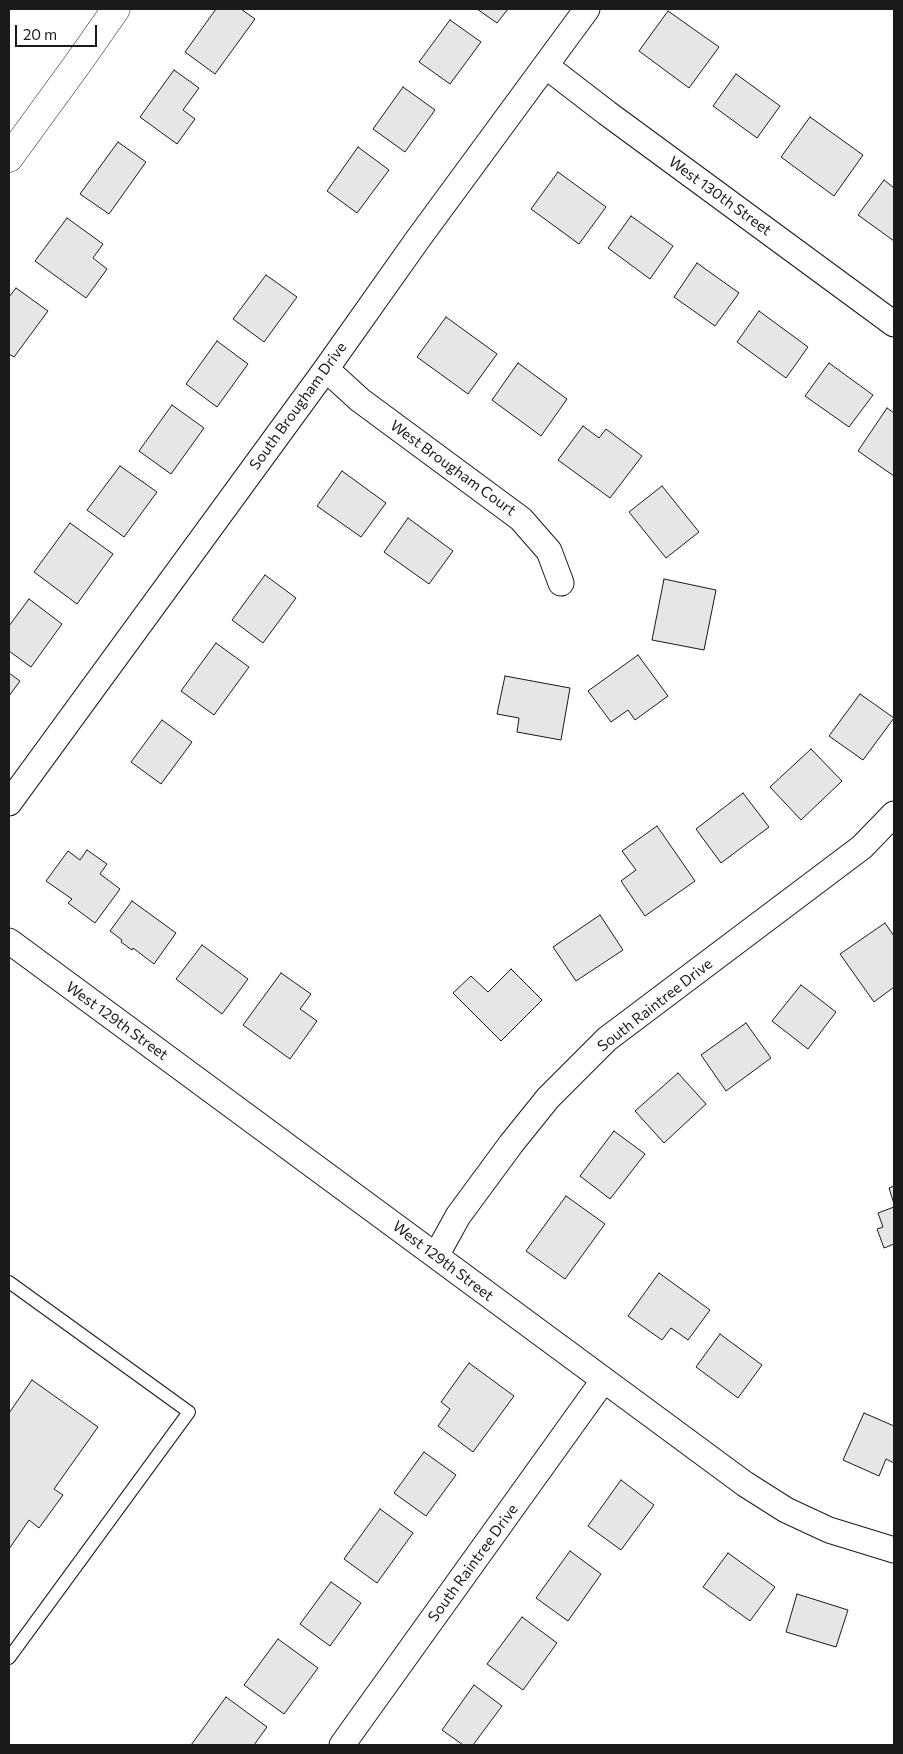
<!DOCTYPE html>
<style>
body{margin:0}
#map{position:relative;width:903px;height:1754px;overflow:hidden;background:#fff;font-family:Commissioner,sans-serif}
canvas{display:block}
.frame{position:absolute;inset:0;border:10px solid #1a1a1a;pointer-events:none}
.scale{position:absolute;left:15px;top:25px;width:82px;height:22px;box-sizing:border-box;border:2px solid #1a1a1a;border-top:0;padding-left:6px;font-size:15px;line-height:18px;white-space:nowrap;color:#1a1a1a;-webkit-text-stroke:4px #fff;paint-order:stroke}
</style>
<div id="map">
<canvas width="903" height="1754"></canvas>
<div class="frame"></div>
<div class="scale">20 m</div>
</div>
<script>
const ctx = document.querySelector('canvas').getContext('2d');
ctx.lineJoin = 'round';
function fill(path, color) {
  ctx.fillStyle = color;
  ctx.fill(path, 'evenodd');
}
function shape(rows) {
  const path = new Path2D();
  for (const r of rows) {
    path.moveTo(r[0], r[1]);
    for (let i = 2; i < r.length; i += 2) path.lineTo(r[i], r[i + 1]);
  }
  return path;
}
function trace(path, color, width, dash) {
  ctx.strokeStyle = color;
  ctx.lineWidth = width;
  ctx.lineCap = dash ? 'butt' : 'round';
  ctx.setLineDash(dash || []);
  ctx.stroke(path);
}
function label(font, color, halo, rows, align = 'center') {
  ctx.font = font + ' Commissioner,sans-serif';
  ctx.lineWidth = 4;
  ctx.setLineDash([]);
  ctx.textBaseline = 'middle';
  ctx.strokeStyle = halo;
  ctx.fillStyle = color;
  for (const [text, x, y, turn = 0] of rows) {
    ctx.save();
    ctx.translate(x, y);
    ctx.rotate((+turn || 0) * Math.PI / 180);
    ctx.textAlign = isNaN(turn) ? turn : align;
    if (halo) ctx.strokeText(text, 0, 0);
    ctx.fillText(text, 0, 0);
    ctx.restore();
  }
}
const building = shape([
 [216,9,241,9,255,19,215,74,185,52,216,9],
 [477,9,508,9,497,23,477,9],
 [668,11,719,47,689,88,639,51,668,11],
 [450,20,481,42,450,84,419,62,450,20],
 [174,70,199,88,183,110,195,119,177,144,140,117,174,70],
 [736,74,780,106,757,138,713,106,736,74],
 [403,87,435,110,405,152,373,129,403,87],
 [810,117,863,155,834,196,781,157,810,117],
 [118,142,146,162,109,214,80,194,118,142],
 [358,147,389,170,357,213,327,191,358,147],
 [558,172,606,207,579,244,531,209,558,172],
 [884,180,894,188,894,241,858,215,884,180],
 [631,216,673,246,650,279,608,248,631,216],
 [67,218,103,244,93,258,107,269,86,298,35,261,67,218],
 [697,263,739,293,715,326,674,297,697,263],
 [266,275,297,297,264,342,233,319,266,275],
 [16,288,48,311,14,357,9,354,9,297,16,288],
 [759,311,808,347,786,378,737,342,759,311],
 [446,317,497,354,468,394,417,357,446,317],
 [217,341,248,364,217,407,186,384,217,341],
 [518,363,567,399,541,436,492,400,518,363],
 [829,363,873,395,849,427,805,396,829,363],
 [172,405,204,428,171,474,139,451,172,405],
 [887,408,894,413,894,476,858,451,887,408],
 [583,426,599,438,606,429,642,456,610,498,558,460,583,426],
 [120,466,157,492,124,537,87,510,120,466],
 [342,471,386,503,361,537,317,506,342,471],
 [662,486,699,532,666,558,629,512,662,486],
 [408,518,453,551,429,584,384,552,408,518],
 [70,523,113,554,77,604,34,572,70,523],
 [265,575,296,598,263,643,232,620,265,575],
 [664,579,716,590,704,650,652,640,664,579],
 [29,599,62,624,31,667,9,651,9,626,29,599],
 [216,643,249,667,214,715,181,691,216,643],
 [638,655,668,696,635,720,628,710,611,722,588,691,638,655],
 [9,673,20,681,9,696,9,673],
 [505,676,570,688,561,740,517,732,519,718,497,714,505,676],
 [860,694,894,718,863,760,829,736,860,694],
 [162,720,192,742,161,784,131,762,162,720],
 [811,749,842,781,801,820,770,787,811,749],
 [743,793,769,827,721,863,696,829,743,793],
 [657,826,695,881,645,916,621,881,636,870,622,851,657,826],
 [87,850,107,864,100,874,120,889,95,923,68,903,72,899,46,881,68,851,80,860,87,850],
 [132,901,176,933,154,964,133,948,132,950,121,942,122,940,110,931,132,901],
 [600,915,623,950,576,981,553,947,600,915],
 [885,923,894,936,894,987,874,1002,840,954,885,923],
 [202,945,248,979,222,1014,176,979,202,945],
 [511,969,542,1000,501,1041,453,993,471,976,488,992,511,969],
 [281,973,311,994,300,1009,317,1021,290,1059,243,1025,281,973],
 [801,985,836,1012,808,1049,772,1021,801,985],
 [746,1023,771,1058,726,1091,701,1055,746,1023],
 [678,1073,706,1104,664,1143,635,1111,678,1073],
 [614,1131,645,1154,610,1199,580,1176,614,1131],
 [894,1186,894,1204,889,1188,894,1186],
 [566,1196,605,1224,565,1279,526,1251,566,1196],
 [894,1207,894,1244,884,1248,877,1229,883,1227,878,1213,894,1207],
 [659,1273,710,1310,688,1340,671,1328,662,1340,628,1316,659,1273],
 [720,1334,762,1365,738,1398,696,1367,720,1334],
 [469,1363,514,1396,473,1452,438,1426,450,1409,441,1402,469,1363],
 [32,1380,98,1427,54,1489,63,1495,39,1528,29,1520,9,1549,9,1413,32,1380],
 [864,1413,894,1426,894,1463,886,1459,879,1476,843,1460,864,1413],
 [424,1452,456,1475,426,1516,394,1493,424,1452],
 [621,1480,654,1505,621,1550,588,1526,621,1480],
 [380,1509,413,1533,377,1583,344,1559,380,1509],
 [570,1551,601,1574,568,1621,536,1598,570,1551],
 [728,1553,775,1587,750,1621,703,1587,728,1553],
 [331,1582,361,1603,330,1646,300,1624,331,1582],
 [797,1594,848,1610,836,1647,786,1632,797,1594],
 [522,1617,557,1643,523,1690,487,1664,522,1617],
 [278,1639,318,1668,284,1714,244,1685,278,1639],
 [474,1685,502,1706,473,1745,463,1745,442,1730,474,1685],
 [226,1697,267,1727,254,1745,191,1745,226,1697]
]);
fill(building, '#e6e6e6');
trace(building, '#1a1a1a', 1);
const service = shape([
 [9,1282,189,1412,9,1658]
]);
const minor = shape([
 [546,66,607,113,894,324],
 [326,369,360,400,521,519,549,551,561,583],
 [9,803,326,369,418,239,587,9],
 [9,941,745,1484,786,1510,829,1530,894,1550],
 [436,1256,458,1216,511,1144,548,1098,607,1039,862,847,894,814],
 [342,1745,603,1381]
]);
const tertiary = shape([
 [9,158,81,59,116,9]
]);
trace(service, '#1a1a1a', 14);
trace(minor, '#1a1a1a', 27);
trace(tertiary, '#1a1a1a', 29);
trace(service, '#fff', 12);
trace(minor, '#fff', 25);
trace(tertiary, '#fff', 28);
label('15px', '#1a1a1a', '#fff', [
 ["West 130th Street",720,196,36],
 ["South Brougham Drive",298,406,-54],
 ["West Brougham Court",453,468,36],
 ["South Raintree Drive",655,1005,-38],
 ["West 129th Street",117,1021,36],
 ["West 129th Street",443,1261,37],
 ["South Raintree Drive",473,1563,-54]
]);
</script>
